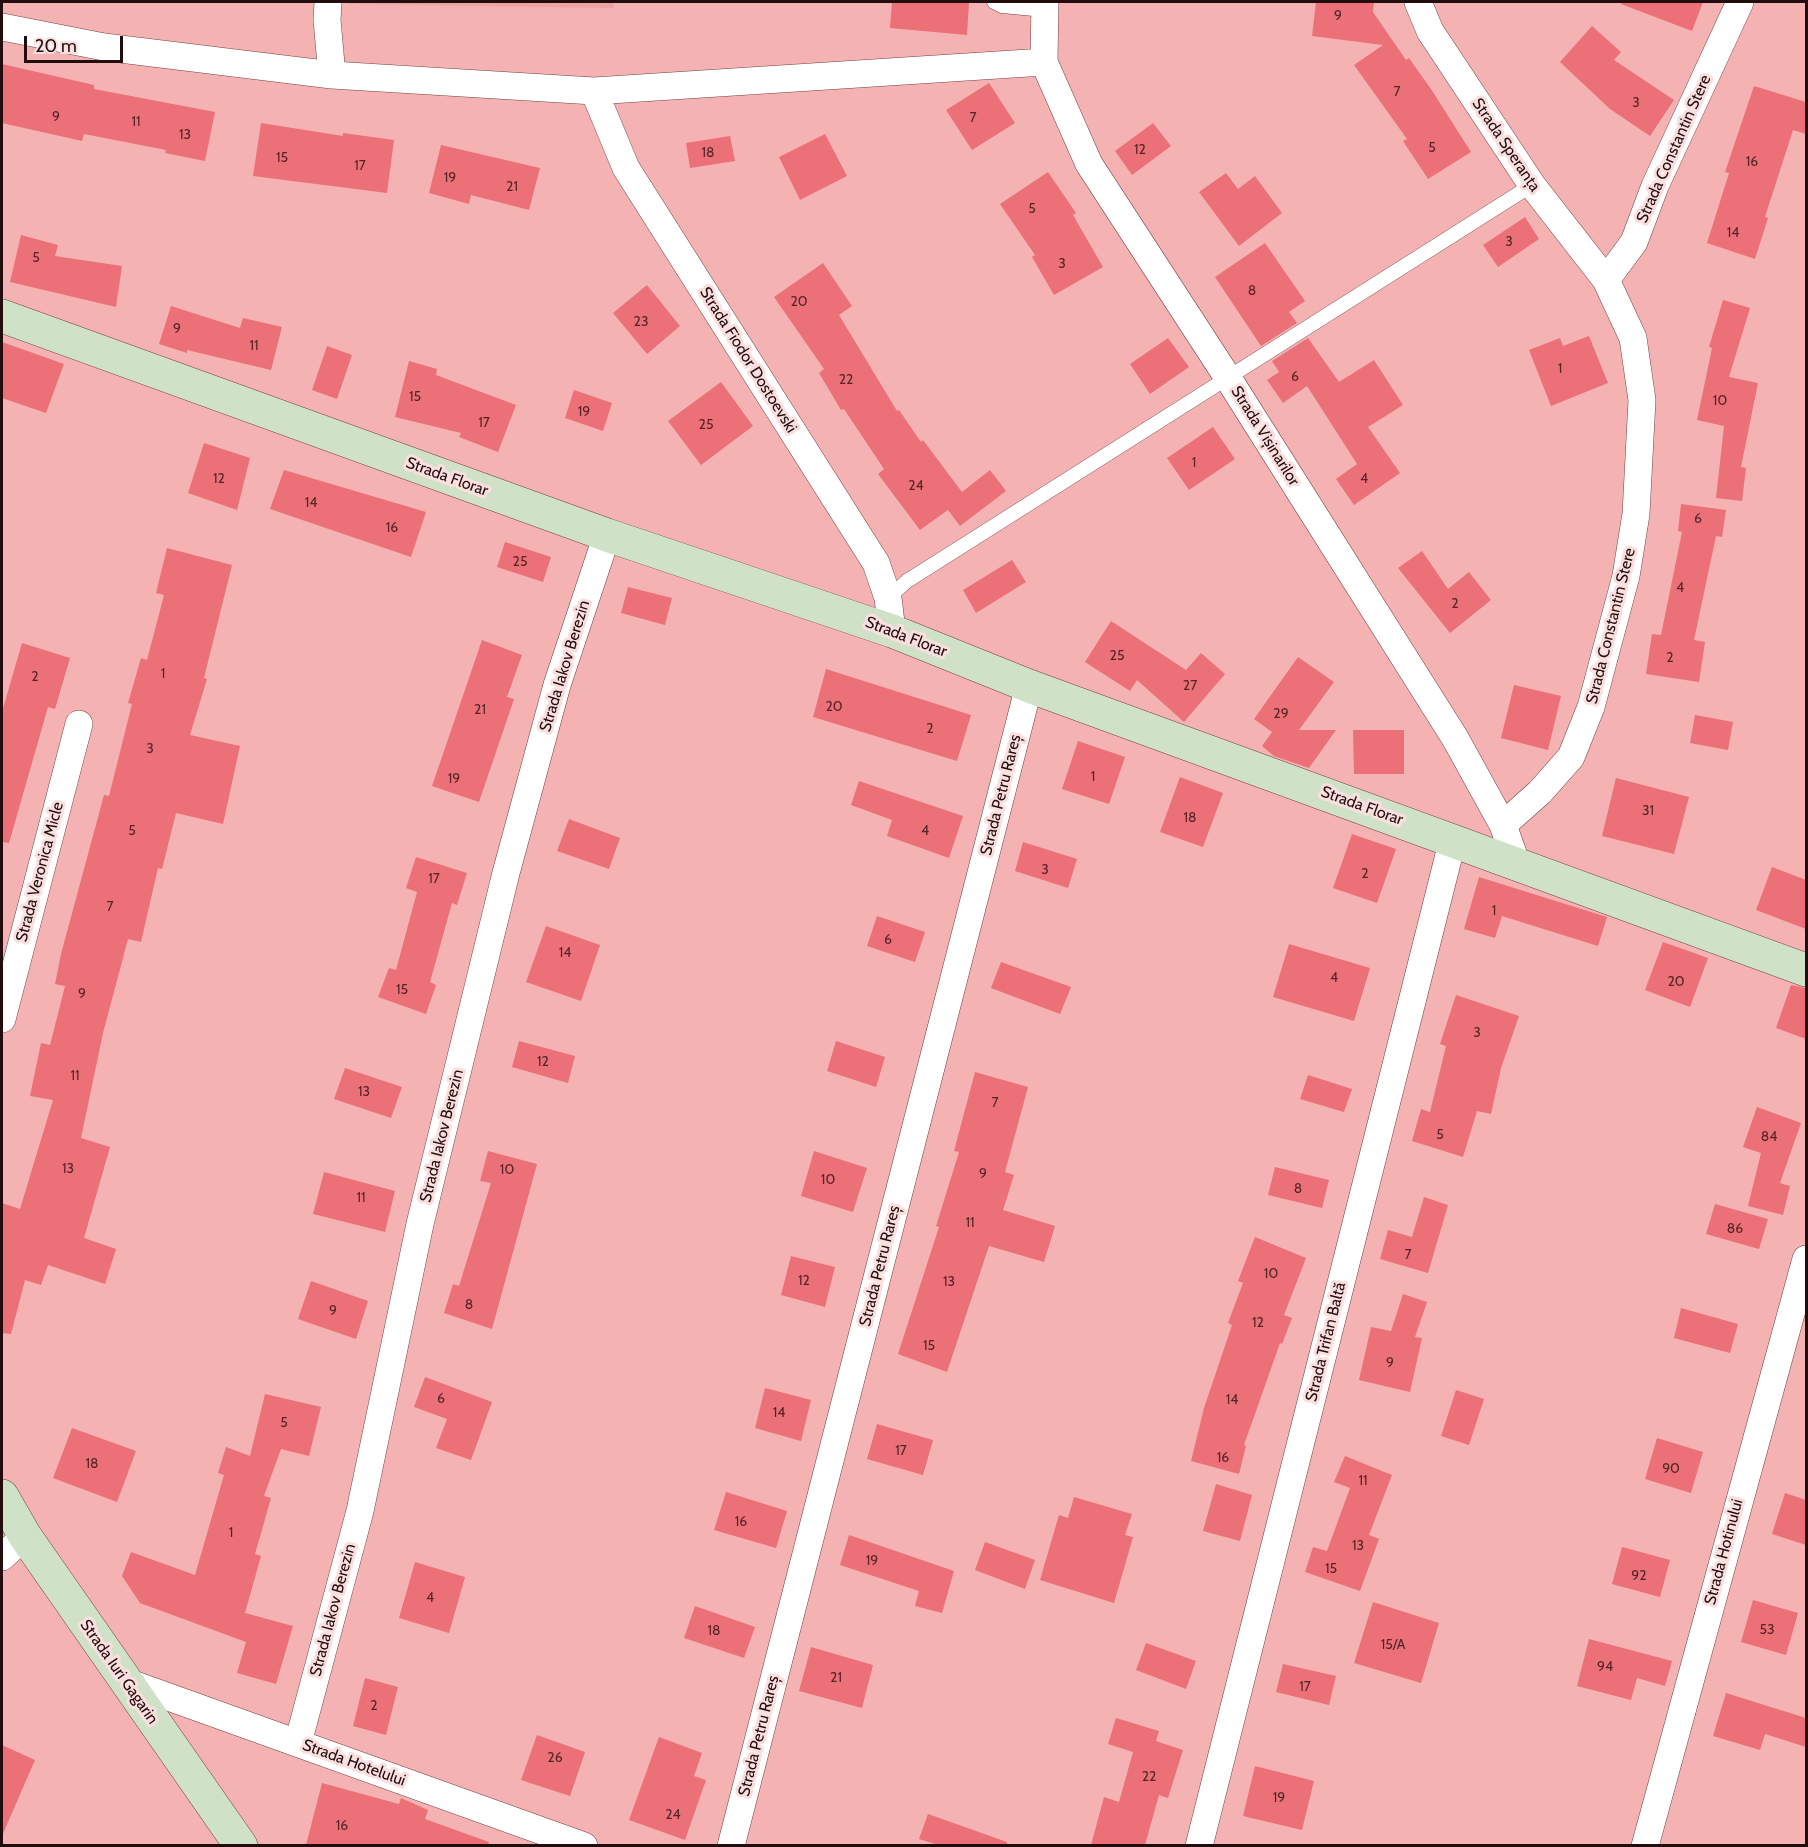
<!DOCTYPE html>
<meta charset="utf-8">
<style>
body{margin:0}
#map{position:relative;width:1808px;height:1847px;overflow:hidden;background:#f5b2b3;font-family:Cabin,sans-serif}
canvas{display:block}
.frame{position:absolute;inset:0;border:3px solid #230c0d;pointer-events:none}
.scale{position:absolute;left:24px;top:36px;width:99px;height:27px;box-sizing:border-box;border:3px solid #230c0d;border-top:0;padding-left:8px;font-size:18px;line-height:21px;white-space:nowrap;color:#230c0d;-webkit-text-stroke:4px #fbdfdf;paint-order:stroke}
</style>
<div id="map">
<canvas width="1808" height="1847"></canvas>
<div class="frame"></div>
<div class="scale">20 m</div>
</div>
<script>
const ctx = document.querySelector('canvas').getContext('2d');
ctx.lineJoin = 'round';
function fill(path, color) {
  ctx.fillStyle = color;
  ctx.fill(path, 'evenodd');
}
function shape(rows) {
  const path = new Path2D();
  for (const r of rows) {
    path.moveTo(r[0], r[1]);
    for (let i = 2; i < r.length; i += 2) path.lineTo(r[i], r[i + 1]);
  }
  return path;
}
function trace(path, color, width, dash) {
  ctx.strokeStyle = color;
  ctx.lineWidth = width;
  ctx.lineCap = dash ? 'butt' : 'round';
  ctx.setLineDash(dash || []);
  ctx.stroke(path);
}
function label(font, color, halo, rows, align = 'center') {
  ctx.font = font + ' Cabin,sans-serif';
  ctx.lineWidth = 6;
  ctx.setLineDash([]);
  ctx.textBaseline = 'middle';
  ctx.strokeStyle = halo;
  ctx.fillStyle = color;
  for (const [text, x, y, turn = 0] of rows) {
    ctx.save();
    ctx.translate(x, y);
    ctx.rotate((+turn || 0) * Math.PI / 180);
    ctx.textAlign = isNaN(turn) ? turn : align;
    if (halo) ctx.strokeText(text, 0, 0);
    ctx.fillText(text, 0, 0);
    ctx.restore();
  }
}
fill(shape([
 [348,2,614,2,613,8,348,4]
]), '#eea4a5');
fill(shape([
 [892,2,969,2,967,35,890,28],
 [1316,2,1374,2,1373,12,1406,60,1409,58,1433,92,1471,152,1428,179,1403,141,1407,139,1354,65,1383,45,1312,36],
 [1621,2,1703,2,1692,31,1621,4],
 [1592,26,1621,52,1614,60,1674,100,1650,136,1610,109,1560,62],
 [2,64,94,85,94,89,215,112,205,161,165,153,166,150,84,134,82,141,2,123],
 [989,83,1015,123,972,150,946,110],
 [1754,86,1806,102,1806,134,1793,130,1765,217,1768,218,1755,259,1707,243,1729,173,1725,172],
 [261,123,343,136,343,133,394,140,387,193,253,176],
 [1153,123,1171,146,1132,175,1115,151],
 [825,134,847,176,800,200,779,157],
 [730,136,735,161,690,168,686,143],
 [441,145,540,168,529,210,471,195,469,204,429,193],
 [1048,172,1076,213,1073,215,1103,267,1054,295,1032,257,1035,255,1000,204],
 [1226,173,1238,189,1255,176,1282,213,1239,246,1199,192],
 [1525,217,1539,239,1498,267,1483,245],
 [21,235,58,245,55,256,122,266,116,307,10,282],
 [1265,243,1305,301,1289,312,1297,323,1261,346,1215,277],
 [823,263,852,306,839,315,897,411,899,410,921,442,923,440,962,492,990,470,1006,491,960,526,948,510,920,530,878,474,884,469,844,409,841,410,819,373,824,369,774,297],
 [647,285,680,326,647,354,613,313],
 [1723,300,1750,308,1729,377,1758,383,1741,467,1746,468,1742,501,1716,498,1724,426,1697,420,1712,348,1709,347],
 [171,306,240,328,243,318,282,327,271,370,187,350,187,353,159,344],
 [1589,336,1608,383,1551,406,1529,350,1560,338,1563,346],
 [1168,338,1189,367,1150,394,1130,364],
 [1308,338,1339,382,1374,360,1403,405,1368,427,1400,473,1354,505,1336,479,1357,464,1307,386,1283,403,1267,380,1279,372,1272,361],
 [2,342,64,364,46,413,2,398],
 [327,346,352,355,337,399,312,390],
 [409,361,437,369,436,375,516,405,498,452,459,437,461,433,395,417],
 [721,382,753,426,701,465,668,421],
 [574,390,612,403,603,431,565,418],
 [1213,427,1235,459,1189,490,1167,458],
 [204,443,250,458,237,510,188,493],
 [284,470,426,512,411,557,270,509],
 [1681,504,1726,510,1722,537,1716,536,1694,640,1705,642,1699,682,1646,674,1652,634,1661,635,1682,532,1678,531],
 [505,542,551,557,543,582,497,567],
 [167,548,232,565,204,678,207,679,190,735,240,746,223,824,176,813,162,869,158,868,141,942,128,939,103,1033,81,1138,110,1147,84,1238,116,1249,105,1284,48,1265,41,1285,25,1280,11,1334,2,1333,2,1203,20,1209,53,1100,30,1096,41,1043,50,1045,65,986,55,984,61,954,104,795,109,796,132,704,128,703,141,658,147,660,164,595,156,593],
 [1422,551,1448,589,1469,572,1491,600,1450,633,1398,568],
 [1012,560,1026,582,976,613,963,590],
 [628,587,672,598,665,625,621,613],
 [1111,621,1186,670,1201,653,1225,674,1184,722,1137,680,1130,691,1085,662],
 [482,640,522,655,507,697,514,699,479,802,432,786],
 [22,643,70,658,55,709,48,707,9,843,2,842,2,712],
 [1298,657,1334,682,1299,730,1336,730,1309,768,1274,756,1262,746,1272,732,1254,719],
 [826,669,971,715,957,761,813,717],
 [1514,685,1561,696,1548,750,1501,738],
 [1695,715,1733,722,1728,750,1690,743],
 [1353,730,1404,730,1404,774,1354,774],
 [1078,741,1125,757,1109,804,1062,789],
 [1180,777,1223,793,1203,847,1160,832],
 [1616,778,1689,797,1674,854,1602,836],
 [859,781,963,816,949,858,887,836,892,820,851,805],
 [569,819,620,838,609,869,557,851],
 [1352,834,1396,849,1377,903,1333,888],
 [1023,842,1077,859,1068,888,1015,871],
 [416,857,467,873,457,905,452,903,430,982,436,985,426,1014,378,997,389,968,396,970,417,892,406,888],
 [1772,867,1806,880,1806,929,1756,910],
 [1479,877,1607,917,1598,946,1502,916,1495,938,1464,929],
 [877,916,925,932,915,962,867,946],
 [546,926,600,945,581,1001,526,982],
 [1663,942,1708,958,1690,1007,1645,990],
 [1289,944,1370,968,1354,1021,1273,997],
 [1001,962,1071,987,1060,1014,991,988],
 [1791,985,1806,988,1806,1039,1776,1028],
 [1456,995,1519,1016,1501,1068,1491,1114,1477,1111,1463,1157,1412,1141,1421,1109,1430,1112,1446,1046,1440,1044],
 [519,1041,575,1056,568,1083,512,1067],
 [836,1041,885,1057,876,1087,827,1071],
 [345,1068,402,1087,391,1118,334,1099],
 [975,1072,1028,1087,1005,1172,1014,1175,1003,1210,1055,1226,1044,1262,989,1246,947,1372,898,1354,939,1227,936,1226,959,1152,954,1151],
 [1308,1075,1352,1089,1344,1112,1300,1099],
 [1757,1107,1801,1123,1780,1183,1790,1186,1783,1215,1748,1206,1761,1153,1743,1147],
 [488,1151,537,1164,492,1329,444,1313,453,1284,459,1286,491,1183,480,1181],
 [814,1151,867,1168,853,1212,801,1196],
 [1275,1167,1329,1180,1322,1208,1268,1195],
 [324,1172,395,1191,385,1232,313,1214],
 [1424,1197,1448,1205,1428,1273,1380,1259,1388,1230,1412,1237],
 [1715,1204,1768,1219,1759,1249,1706,1234],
 [1255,1237,1306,1258,1284,1315,1292,1318,1282,1344,1280,1343,1244,1445,1246,1446,1239,1474,1191,1461,1204,1408,1232,1325,1228,1323,1243,1283,1238,1281],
 [791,1256,835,1267,825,1307,781,1295],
 [311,1281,368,1301,356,1339,298,1319],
 [1403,1294,1427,1302,1415,1337,1422,1338,1410,1392,1359,1380,1371,1327,1391,1331],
 [1681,1308,1738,1324,1730,1353,1674,1338],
 [425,1377,492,1402,471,1460,436,1448,447,1419,414,1407],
 [765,1388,811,1400,801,1441,755,1428],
 [1456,1390,1484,1399,1469,1445,1441,1436],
 [265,1394,321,1407,309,1456,281,1449,264,1496,271,1498,255,1554,261,1556,245,1613,293,1626,276,1684,237,1673,246,1642,140,1603,122,1576,131,1552,195,1575,224,1475,218,1473,226,1447,250,1456],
 [877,1424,933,1440,923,1475,867,1459],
 [72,1428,136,1451,117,1502,53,1478],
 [1657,1438,1703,1452,1691,1493,1645,1479],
 [1345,1456,1392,1475,1369,1535,1379,1539,1360,1591,1305,1572,1313,1547,1327,1551,1350,1488,1334,1482],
 [1216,1484,1252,1495,1240,1541,1203,1531],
 [726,1492,787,1511,776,1548,714,1530],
 [1785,1493,1806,1500,1806,1545,1772,1534],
 [1074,1497,1132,1514,1125,1535,1133,1537,1114,1603,1040,1580,1059,1515,1068,1518],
 [849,1535,954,1571,942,1613,915,1606,919,1591,840,1565],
 [985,1542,1035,1560,1025,1589,975,1570],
 [1622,1547,1670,1560,1660,1597,1612,1584],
 [415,1562,465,1577,449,1633,399,1618],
 [1753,1600,1798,1613,1786,1655,1741,1642],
 [1373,1602,1439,1623,1421,1683,1354,1663],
 [695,1606,755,1627,744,1658,684,1638],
 [1589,1639,1672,1661,1665,1686,1637,1678,1631,1700,1577,1686],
 [1146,1643,1196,1661,1186,1689,1136,1670],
 [811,1647,873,1665,862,1708,799,1691],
 [1283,1664,1336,1676,1329,1705,1276,1692],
 [365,1678,398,1687,386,1735,353,1726],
 [1726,1693,1806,1718,1806,1747,1765,1734,1760,1750,1713,1736],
 [1116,1718,1159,1731,1156,1741,1183,1750,1168,1798,1159,1795,1145,1845,1091,1845,1104,1797,1119,1802,1133,1752,1108,1744],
 [537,1735,585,1752,570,1796,521,1780],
 [659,1737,702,1753,694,1776,706,1780,685,1840,629,1820],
 [2,1745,35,1760,2,1836],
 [1255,1766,1314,1781,1302,1830,1243,1816],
 [322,1783,399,1804,401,1798,428,1810,425,1819,489,1842,488,1845,306,1845],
 [928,1814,1007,1842,1007,1845,938,1845,919,1839]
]), '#eb7077');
const lane = shape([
 [994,2,1002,6,1045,10],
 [888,598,907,581,1532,185]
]);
const street = shape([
 [328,2,327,20,332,75],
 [1045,2,1044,62,1089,164,1228,378,1455,738,1503,825,1516,862],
 [1418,2,1430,31,1532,185,1606,280],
 [2,27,104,47,332,75,594,91,1044,62],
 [594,91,626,168,876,563,888,598,892,631],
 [1503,825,1540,792,1571,757,1591,707,1626,576,1636,514,1642,400,1633,338,1606,280,1634,242,1655,186,1740,2],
 [2,1019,79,724],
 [2,1557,25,1536],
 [124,1681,584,1846],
 [298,1743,360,1511,420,1224,506,873,557,685,607,535],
 [731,1846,1029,686],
 [1199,1846,1453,839],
 [1645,1846,1806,1259]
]);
const secondary = shape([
 [2,316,607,535,892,631,1029,686,1806,970],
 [2,1496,25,1536,241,1846]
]);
trace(lane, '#773f41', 15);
trace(street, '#773f41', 28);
trace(secondary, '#773f41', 34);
trace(lane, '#fff', 14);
trace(street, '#fff', 27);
trace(secondary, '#cfe2c8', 33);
label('14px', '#552528', null, [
 ["9",1338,16],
 ["7",1397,92],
 ["3",1636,103],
 ["9",56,117],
 ["7",973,118],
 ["11",136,122],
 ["13",185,135],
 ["5",1432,148],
 ["12",1140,150],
 ["18",708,153],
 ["15",282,158],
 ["16",1752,162],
 ["17",360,166],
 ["19",450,178],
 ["21",512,187],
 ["5",1032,209],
 ["14",1733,233],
 ["3",1509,242],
 ["5",36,258],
 ["3",1062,264],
 ["8",1252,291],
 ["20",799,302],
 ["23",641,322],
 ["9",177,329],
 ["11",254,346],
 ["1",1560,369],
 ["6",1295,377],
 ["22",846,380],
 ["15",415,397],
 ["10",1720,401],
 ["19",584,412],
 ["17",484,423],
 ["25",706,425],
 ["1",1194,463],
 ["12",219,479],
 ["4",1364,479],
 ["24",916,486],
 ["14",311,503],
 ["6",1698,519],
 ["16",392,528],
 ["25",520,562],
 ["4",1680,588],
 ["2",1455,604],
 ["25",1117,656],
 ["2",1670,658],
 ["1",163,674],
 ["2",35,677],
 ["27",1190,686],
 ["20",834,707],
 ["21",480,710],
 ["29",1281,714],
 ["2",930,729],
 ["3",150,749],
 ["1",1093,777],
 ["19",454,779],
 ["31",1648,811],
 ["18",1190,818],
 ["5",132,831],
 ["4",925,831],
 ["3",1045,870],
 ["2",1365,874],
 ["17",434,879],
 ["7",110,907],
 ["1",1494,911],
 ["6",888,940],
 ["14",565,953],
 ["4",1334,978],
 ["20",1676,982],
 ["15",402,990],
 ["9",82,994],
 ["3",1477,1033],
 ["12",543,1062],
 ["11",75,1076],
 ["13",364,1092],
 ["7",995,1103],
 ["5",1440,1135],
 ["84",1769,1137],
 ["13",68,1169],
 ["10",507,1170],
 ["9",983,1174],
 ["10",828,1180],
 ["8",1298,1189],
 ["11",361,1198],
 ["11",970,1223],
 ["86",1735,1229],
 ["7",1408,1255],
 ["10",1271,1274],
 ["12",804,1281],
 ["13",949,1282],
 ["8",469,1305],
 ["9",333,1311],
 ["12",1258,1323],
 ["15",929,1346],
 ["9",1390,1363],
 ["6",441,1399],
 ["14",1232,1400],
 ["14",779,1413],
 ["5",284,1423],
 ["17",901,1451],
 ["16",1223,1458],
 ["18",92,1464],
 ["90",1671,1469],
 ["11",1363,1481],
 ["16",741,1522],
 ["1",231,1533],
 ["13",1358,1546],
 ["19",872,1561],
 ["15",1331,1569],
 ["92",1639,1576],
 ["4",430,1598],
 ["53",1767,1630],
 ["18",714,1631],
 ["15/A",1393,1645],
 ["94",1605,1667],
 ["21",836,1678],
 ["17",1305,1687],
 ["2",374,1706],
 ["26",555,1758],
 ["22",1149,1777],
 ["19",1279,1798],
 ["24",673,1815],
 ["16",342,1826]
]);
label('16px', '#230c0d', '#fbdfdf', [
 ["Strada Speranța",1506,145,56],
 ["Strada Constantin Stere",1674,149,-66],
 ["Strada Fiodor Dostoevski",748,360,58],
 ["Strada Vișinarilor",1265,436,58],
 ["Strada Florar",447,477,20],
 ["Strada Constantin Stere",1611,626,-76],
 ["Strada Florar",906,637,21],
 ["Strada Iakov Berezin",565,666,-73],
 ["Strada Petru Rareș",1001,795,-76],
 ["Strada Florar",1362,806,20],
 ["Strada Veronica Micle",40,872,-75],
 ["Strada Iakov Berezin",442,1136,-76],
 ["Strada Petru Rareș",880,1266,-76],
 ["Strada Trifan Baltă",1326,1342,-76],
 ["Strada Hotinului",1724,1552,-75],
 ["Strada Iakov Berezin",333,1610,-75],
 ["Strada Iuri Gagarin",119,1672,55],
 ["Strada Petru Rareș",759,1736,-76],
 ["Strada Hotelului",354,1763,20]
]);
</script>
